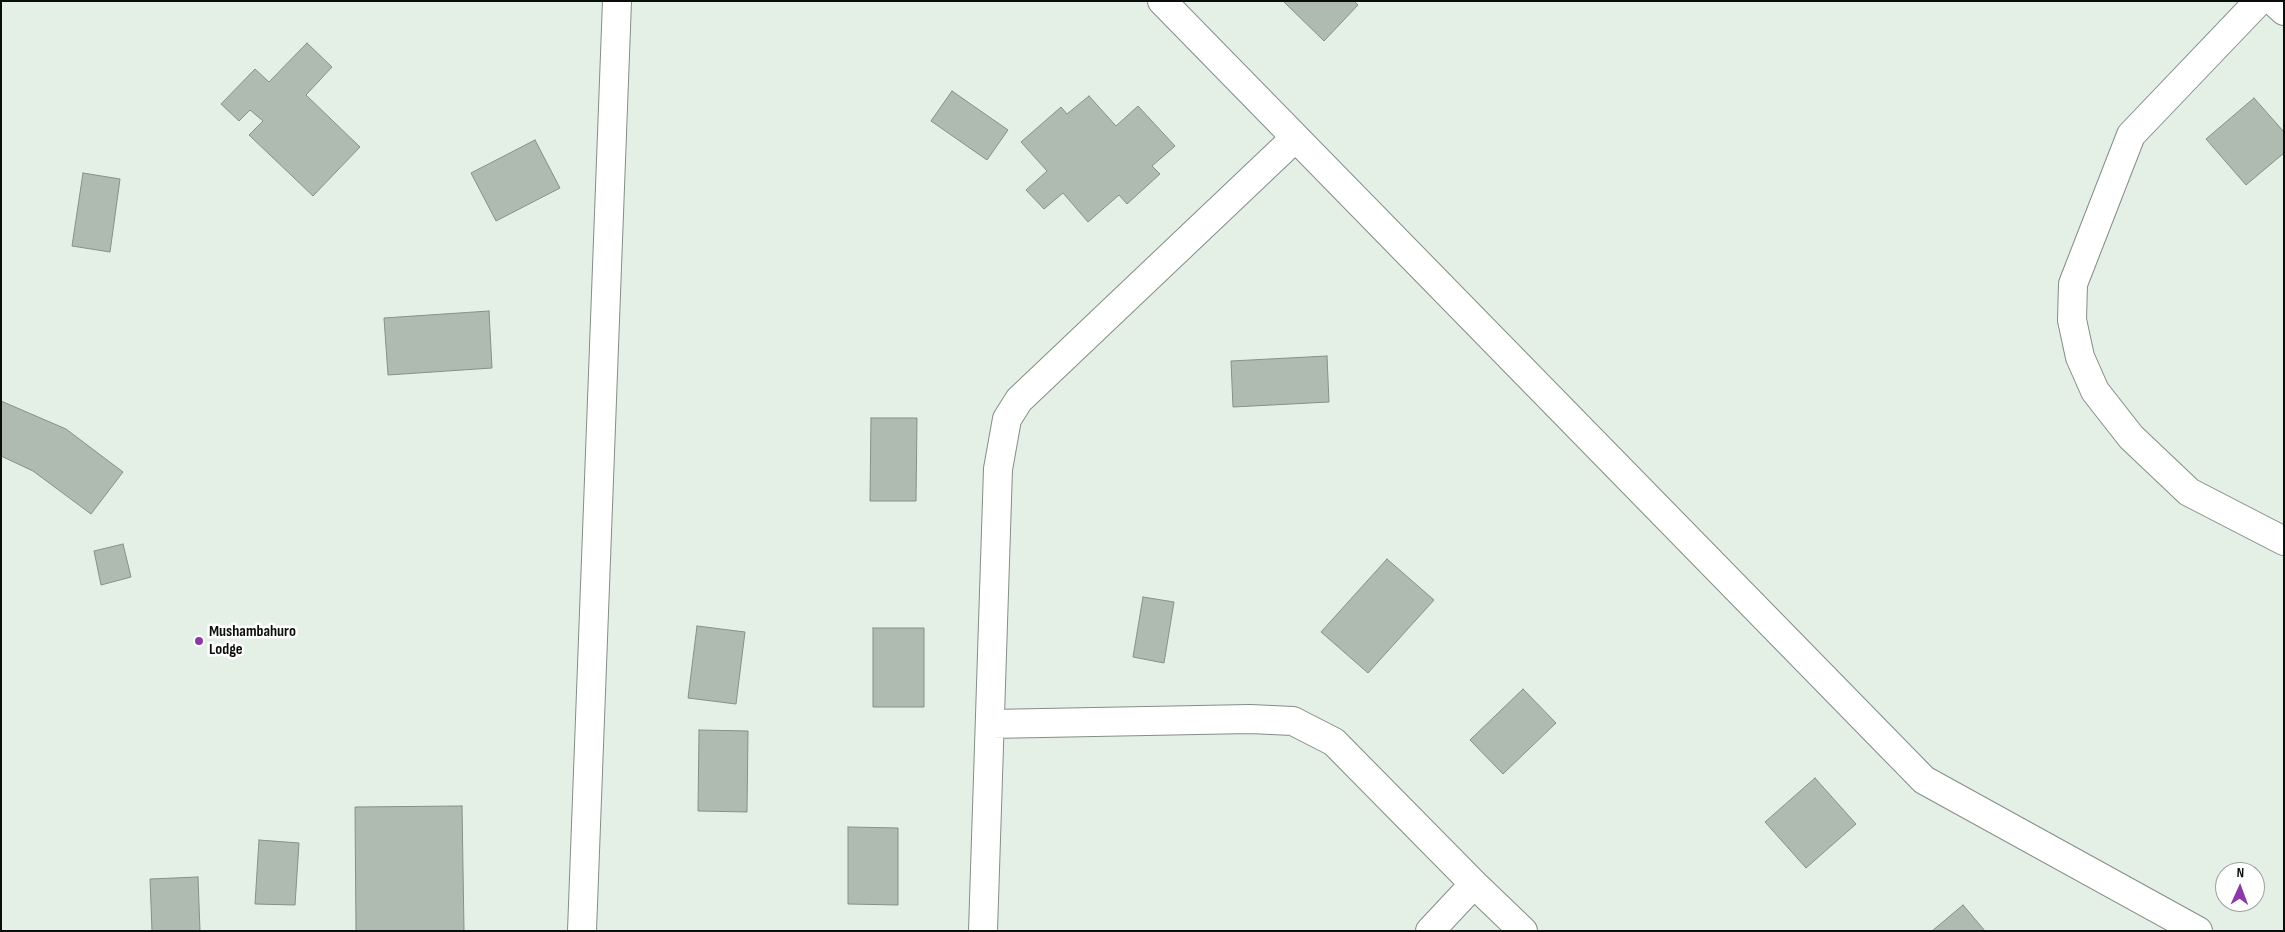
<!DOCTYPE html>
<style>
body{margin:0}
#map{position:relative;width:2285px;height:932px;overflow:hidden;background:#e4efe5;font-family:"Sofia Sans Condensed",sans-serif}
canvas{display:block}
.frame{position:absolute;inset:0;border:2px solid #0a0e0a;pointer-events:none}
.north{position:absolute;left:2215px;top:862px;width:50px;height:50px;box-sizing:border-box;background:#fff;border:1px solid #9d9f9d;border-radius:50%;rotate:2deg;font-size:14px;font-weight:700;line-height:20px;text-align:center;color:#0a0e0a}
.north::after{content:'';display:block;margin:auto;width:18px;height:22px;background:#8b39a9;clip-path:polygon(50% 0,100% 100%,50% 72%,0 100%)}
</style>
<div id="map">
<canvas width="2285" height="932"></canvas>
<div class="frame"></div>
<div class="north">N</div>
</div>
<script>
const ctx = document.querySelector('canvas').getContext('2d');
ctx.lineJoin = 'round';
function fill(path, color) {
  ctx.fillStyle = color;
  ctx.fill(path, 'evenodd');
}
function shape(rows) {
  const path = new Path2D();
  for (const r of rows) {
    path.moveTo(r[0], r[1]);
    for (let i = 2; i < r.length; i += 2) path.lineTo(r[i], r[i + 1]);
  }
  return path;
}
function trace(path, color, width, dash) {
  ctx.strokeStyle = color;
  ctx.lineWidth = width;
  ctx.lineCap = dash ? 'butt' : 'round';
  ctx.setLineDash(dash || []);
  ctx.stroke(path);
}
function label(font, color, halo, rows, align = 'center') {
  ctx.font = font + ' "Sofia Sans Condensed",sans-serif';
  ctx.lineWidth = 5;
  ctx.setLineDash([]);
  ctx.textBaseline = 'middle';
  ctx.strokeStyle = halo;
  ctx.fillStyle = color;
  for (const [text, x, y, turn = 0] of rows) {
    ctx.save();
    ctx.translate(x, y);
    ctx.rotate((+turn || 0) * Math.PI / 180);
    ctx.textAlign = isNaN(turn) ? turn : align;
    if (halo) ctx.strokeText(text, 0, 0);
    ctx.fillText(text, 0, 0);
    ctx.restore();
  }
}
const building = shape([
 [1283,1,1354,1,1358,5,1324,41,1283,1],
 [307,43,332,67,306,95,360,147,313,196,249,135,263,121,250,110,239,121,221,104,255,69,269,82,307,43],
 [952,91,1008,130,987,160,931,121,952,91],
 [1089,96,1116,126,1138,106,1175,146,1152,166,1160,174,1127,204,1119,195,1088,222,1063,193,1044,209,1026,190,1047,171,1021,142,1061,107,1067,114,1089,96],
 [2254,98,2284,132,2284,153,2246,185,2206,139,2254,98],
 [535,140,560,188,496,221,471,173,535,140],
 [83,173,120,179,110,252,72,246,83,173],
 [489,311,492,368,388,375,384,318,489,311],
 [1327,356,1329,402,1233,407,1231,361,1327,356],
 [1,401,66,429,123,472,91,514,33,471,1,456,1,401],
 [871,418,917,418,916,501,870,501,871,418],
 [123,544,131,577,101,585,94,551,123,544],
 [1387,559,1434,600,1368,673,1321,632,1387,559],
 [1143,597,1174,602,1164,663,1133,657,1143,597],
 [697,626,745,632,736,704,688,698,697,626],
 [873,628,924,628,924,707,873,707,873,628],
 [1523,689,1556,723,1503,774,1470,740,1523,689],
 [699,730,748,731,747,812,698,811,699,730],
 [1815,778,1856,824,1806,868,1765,822,1815,778],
 [462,806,464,931,356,931,355,807,462,806],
 [848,827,898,828,898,905,848,904,848,827],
 [259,840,299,843,295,905,255,904,259,840],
 [198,877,200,931,152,931,150,879,198,877],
 [1963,905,1985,931,1932,931,1963,905]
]);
fill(building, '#afbbb1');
trace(building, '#859087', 1);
const minor = shape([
 [1162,1,1924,780,2198,931],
 [2259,1,2131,135,2073,284,2072,320,2080,357,2095,391,2131,437,2189,492,2284,541],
 [2273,1,2284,11],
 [991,724,1250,719,1293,721,1334,742,1474,884,1523,931],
 [582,931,617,1],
 [983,931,998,469,1007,419,1019,400,1295,138],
 [1430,931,1474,884]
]);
trace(minor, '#848e85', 30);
trace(minor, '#fff', 28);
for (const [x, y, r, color] of [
 [199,641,5,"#8b39a9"]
]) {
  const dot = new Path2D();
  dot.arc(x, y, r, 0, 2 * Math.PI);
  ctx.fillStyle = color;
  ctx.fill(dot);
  trace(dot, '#fff', 2);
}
label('bold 16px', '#0a0e0a', '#fff', [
 ["Mushambahuro",209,632],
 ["Lodge",209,650]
], 'left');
</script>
